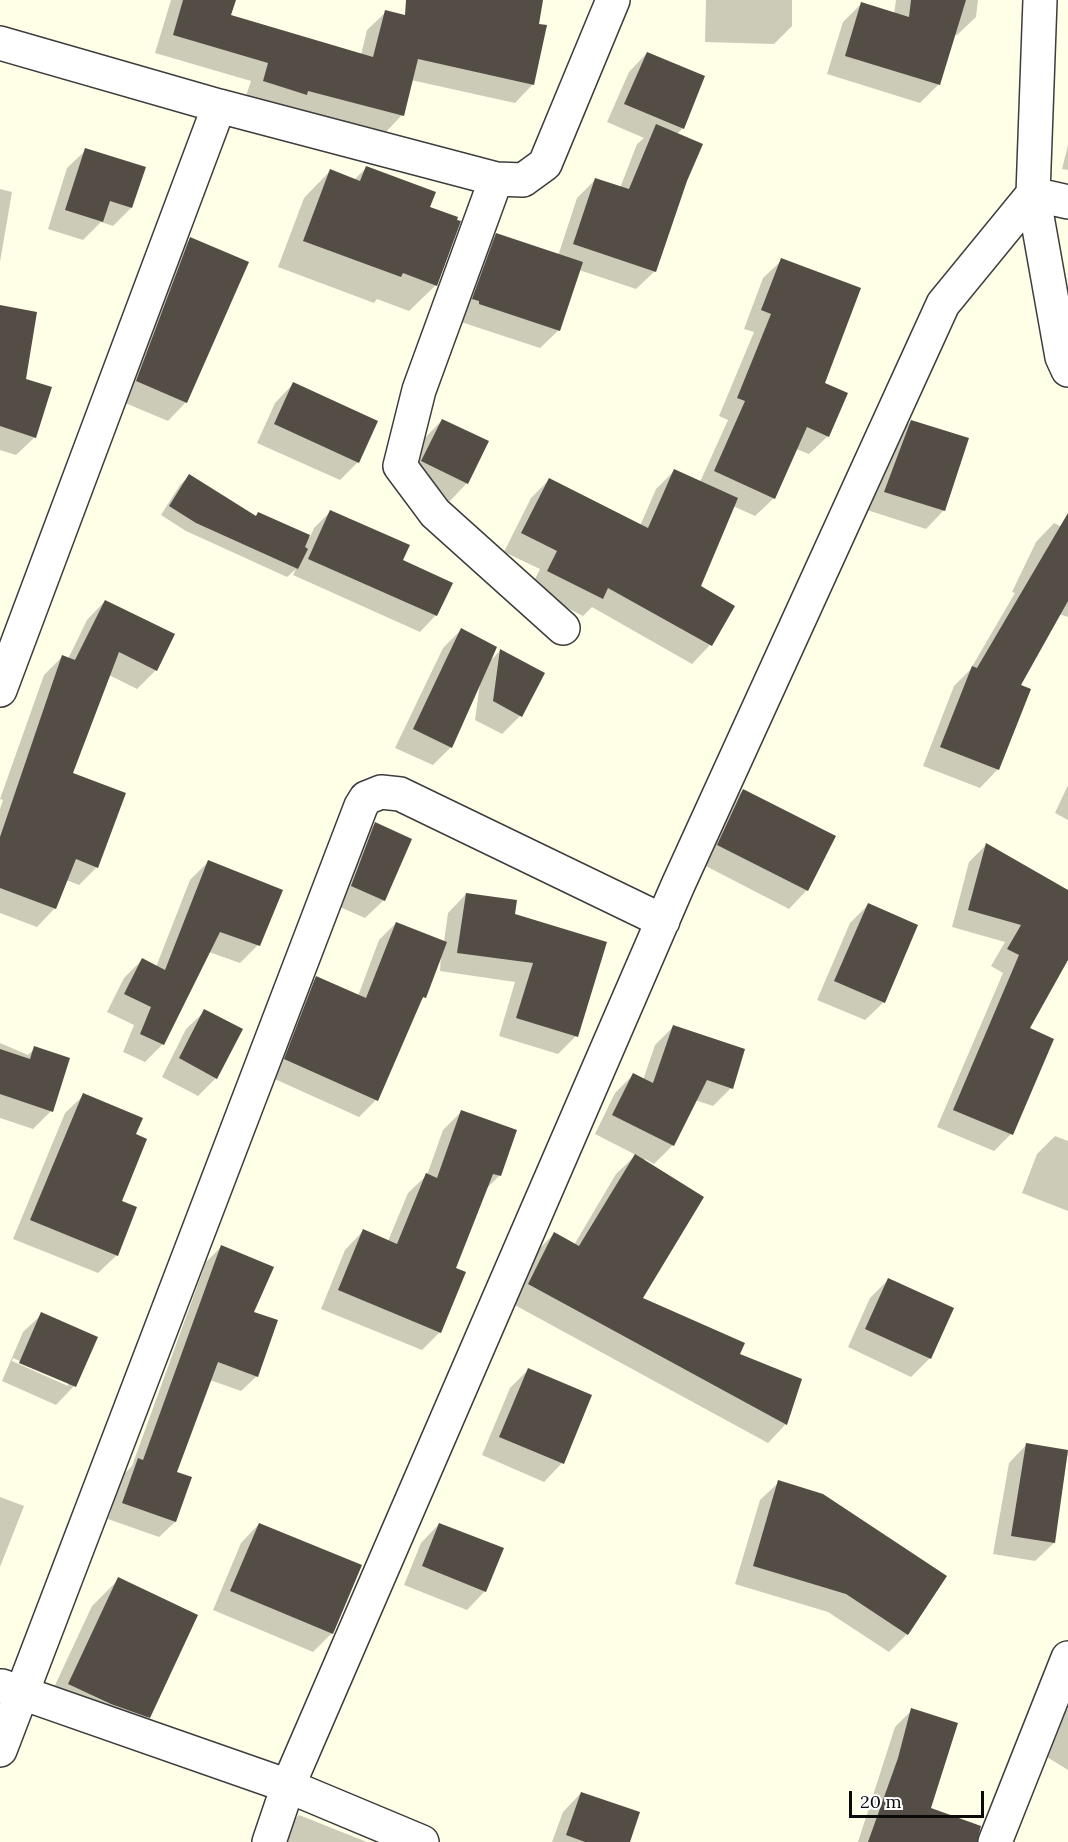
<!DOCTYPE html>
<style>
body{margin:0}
#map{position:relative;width:1068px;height:1842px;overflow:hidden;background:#fffee7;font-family:Lora,serif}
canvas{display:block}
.scale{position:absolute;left:849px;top:1791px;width:135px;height:27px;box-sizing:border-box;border:3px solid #0a0a0a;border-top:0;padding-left:8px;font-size:18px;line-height:21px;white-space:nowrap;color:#0a0a0a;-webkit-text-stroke:4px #fff;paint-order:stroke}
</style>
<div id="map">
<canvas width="1068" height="1842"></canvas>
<div class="scale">20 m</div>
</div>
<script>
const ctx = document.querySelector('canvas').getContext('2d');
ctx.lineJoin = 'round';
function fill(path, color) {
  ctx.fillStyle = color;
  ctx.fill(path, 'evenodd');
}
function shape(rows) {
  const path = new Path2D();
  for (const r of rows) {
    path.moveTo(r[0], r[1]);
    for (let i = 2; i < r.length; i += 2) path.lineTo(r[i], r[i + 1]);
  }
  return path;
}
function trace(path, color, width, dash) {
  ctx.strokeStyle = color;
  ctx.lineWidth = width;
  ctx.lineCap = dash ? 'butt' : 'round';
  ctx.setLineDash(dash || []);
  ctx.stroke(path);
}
fill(shape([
 [171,0,234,0,230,16,361,55,367,30,386,12,429,24,433,0,541,0,533,84,515,103,411,80,402,115,384,134,245,99,251,81,155,53],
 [706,0,792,0,792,26,774,44,705,42],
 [896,0,978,0,976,17,957,35,954,35,939,84,920,103,827,74,843,22,861,4,894,14],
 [647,53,683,128,676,135,685,181,655,271,636,289,579,270,559,330,540,348,461,322,478,253,497,235,558,256,577,198,595,180,620,188,637,144,644,138,607,122,629,72],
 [1068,145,1068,170,1062,169],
 [86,150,131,208,113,226,101,222,83,240,48,229,67,168],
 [366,168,429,208,436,285,409,311,377,299,374,303,278,267,304,198,330,171,354,180],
 [0,189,12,192,0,262],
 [190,239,186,402,168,421,118,400,172,258],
 [782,260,828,436,809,454,796,449,774,498,755,516,733,506,699,587,733,606,710,645,692,664,592,607,583,616,530,589,540,569,504,552,531,498,549,480,640,526,656,489,675,470,700,482,728,420,719,416,754,332,744,329,763,278],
 [0,375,35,437,16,455,0,450],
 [293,384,358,462,340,480,257,443,275,403],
 [442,420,467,483,449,502,404,479,424,439],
 [911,421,944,510,926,529,867,510,893,440],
 [189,476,255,517,259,513,310,537,314,528,330,512,401,560,436,615,420,632,293,575,296,569,287,577,186,531,161,515,180,485],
 [1054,523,1068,530,1068,617,1059,614,1019,686,998,769,980,788,923,766,954,686,970,670,1015,593,1012,592,1036,542],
 [105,601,173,635,156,670,137,689,109,675,71,774,97,867,79,885,66,880,55,908,37,927,0,913,0,809,3,800,0,799,44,675,62,657,68,659,87,620],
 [461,630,488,663,500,651,520,716,502,734,475,720,480,683,451,747,433,765,395,748,443,648],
 [1068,785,1068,820,1055,813],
 [743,790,807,890,789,909,700,863,725,809],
 [375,824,384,900,365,918,333,904,357,842],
 [986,845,1068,892,1068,957,1027,1029,1011,1134,994,1151,937,1127,1003,973,991,966,1005,942,952,927,969,862],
 [208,862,281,891,258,945,240,963,209,952,163,1044,145,1062,123,1052,134,1025,107,1012,124,978,142,960,156,967,190,880],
 [466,894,514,916,576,1036,558,1054,499,1036,515,982,440,971,441,955,424,997,419,1003,376,1100,359,1117,268,1076,299,995,316,978,358,996,379,940,396,923,444,942,448,913],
 [868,905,884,1002,865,1020,817,1000,850,923],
 [205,1011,216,1078,198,1096,162,1077,186,1029],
 [673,1027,731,1088,713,1106,695,1100,673,1145,654,1164,645,1159,644,1161,641,1299,738,1355,786,1424,768,1443,511,1303,536,1252,554,1234,574,1245,616,1174,636,1155,595,1134,615,1093,633,1075,643,1080,655,1045],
 [0,1043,28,1055,35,1048,51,1111,33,1129,0,1118],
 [84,1095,134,1135,120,1202,117,1255,98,1273,13,1239,65,1113],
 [462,1111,515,1131,499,1176,485,1190,454,1268,440,1332,422,1350,321,1309,345,1250,363,1231,388,1241,408,1193,427,1175,443,1130],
 [1055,1136,1068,1141,1068,1211,1022,1193,1037,1154],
 [222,1246,252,1313,257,1376,241,1391,210,1380,175,1473,175,1522,159,1537,108,1519,123,1475,132,1466,206,1262],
 [888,1280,930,1358,911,1377,848,1347,870,1298],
 [42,1314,96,1338,74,1386,56,1405,2,1381,23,1332],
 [13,1358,68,1382,68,1386,12,1361],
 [528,1370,590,1396,562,1463,544,1482,482,1455,510,1388],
 [1027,1444,1068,1451,1054,1543,1035,1561,993,1554,1009,1463],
 [779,1482,907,1634,889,1652,828,1612,735,1584,760,1500],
 [0,1497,24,1506,0,1567],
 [259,1524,332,1633,313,1652,213,1610,241,1543],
 [439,1524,485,1591,467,1610,404,1585,421,1543],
 [119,1579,149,1717,122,1743,43,1711,92,1606],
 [1068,1685,1068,1770,1047,1757],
 [912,1710,929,1809,952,1842,858,1842,895,1727],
 [581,1793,629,1842,552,1842,563,1812],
 [299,1815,367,1842,278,1842,282,1832]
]), '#0003');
fill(shape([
 [183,0,236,0,231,15,373,57,385,10,405,15,406,0,543,0,539,24,547,25,534,85,418,59,404,116,308,91,307,95,263,81,268,63,173,35],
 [911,0,966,0,940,85,845,56,861,2,909,17],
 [647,52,705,76,684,129,624,104],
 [656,124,703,144,687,181,656,272,573,244,595,178,629,189],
 [85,148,146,167,132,208,110,201,103,222,65,210],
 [366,166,436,192,430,207,458,217,457,220,461,221,437,286,403,273,401,277,303,241,330,169,360,181],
 [496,233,583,262,560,331,479,304,479,301,472,299],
 [190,237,249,262,187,403,136,381],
 [781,258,861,288,825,383,848,393,829,437,807,427,775,499,714,471,745,401,737,398,771,314,761,310],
 [0,305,37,312,26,379,52,387,36,438,0,426],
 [293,382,378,421,359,463,274,424],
 [442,419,489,441,468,484,421,461],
 [911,420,969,438,945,511,884,492],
 [674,469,738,498,701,586,735,606,712,646,608,588,603,599,547,571,557,551,521,533,549,478,648,528],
 [189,474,256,516,258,512,310,535,305,547,308,549,298,569,196,523,169,506],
 [330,510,410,545,403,560,453,583,437,616,308,559],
 [1068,513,1068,601,1021,685,1031,689,999,770,940,747,972,666,977,668],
 [105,600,175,634,157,671,119,652,73,773,126,793,98,868,76,859,56,909,0,888,0,837,62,655,75,660],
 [461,628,497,647,452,748,413,729],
 [500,649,545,673,522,717,493,701],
 [743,789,836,836,808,891,717,845],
 [375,822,412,839,385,901,351,886],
 [986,843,1068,890,1068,960,1030,1028,1054,1039,1013,1135,953,1110,1019,955,1007,949,1021,925,968,910],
 [208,860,283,890,260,946,220,932,164,1045,140,1034,151,1007,124,994,142,958,165,970],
 [466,893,517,900,515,914,607,942,578,1037,516,1018,533,963,457,953],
 [868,903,918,925,885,1003,834,981],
 [396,922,447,942,426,998,423,997,378,1101,284,1059,316,976,366,998],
 [204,1009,243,1029,217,1079,179,1058],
 [673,1025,745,1049,733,1089,707,1080,674,1146,612,1115,633,1073,653,1083],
 [34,1046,70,1058,53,1112,0,1094,0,1049,30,1059],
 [83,1093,143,1118,136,1134,147,1139,122,1201,137,1207,118,1256,30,1220],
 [461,1110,517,1130,501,1176,493,1174,456,1268,466,1272,441,1333,338,1290,363,1229,397,1244,426,1173,437,1178],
 [635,1154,704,1197,643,1298,745,1343,740,1354,802,1379,787,1425,528,1284,554,1232,579,1246],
 [221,1245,274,1267,254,1312,278,1320,258,1377,218,1362,177,1472,192,1477,176,1522,122,1503,138,1458,143,1460],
 [888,1278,954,1308,931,1359,865,1329],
 [41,1312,98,1337,76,1387,19,1363],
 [528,1368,592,1395,564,1464,499,1437],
 [1026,1443,1068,1450,1055,1543,1011,1536],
 [778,1480,823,1494,947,1576,908,1635,846,1594,753,1566],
 [259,1523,362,1565,333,1634,230,1591],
 [439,1523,504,1548,486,1592,422,1566],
 [118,1577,198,1615,150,1718,111,1704,68,1684],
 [911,1708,958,1723,931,1808,981,1826,977,1842,868,1842,898,1758],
 [581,1792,640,1812,630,1842,585,1842,566,1835]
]), '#544d46');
const minor = shape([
 [1040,0,1033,194,1062,357,1068,370],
 [0,43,219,106,496,179,523,180,545,164,613,0],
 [496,179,419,390,400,466,435,513,563,628],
 [0,690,219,106],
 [2,1686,288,1786,422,1842],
 [0,1750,361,806,366,798,381,792,400,794,663,921],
 [269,1842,288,1786,678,885,943,304,1033,194,1068,202],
 [995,1842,1068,1658]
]);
trace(minor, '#3d3d3d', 36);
trace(minor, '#fff', 33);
</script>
